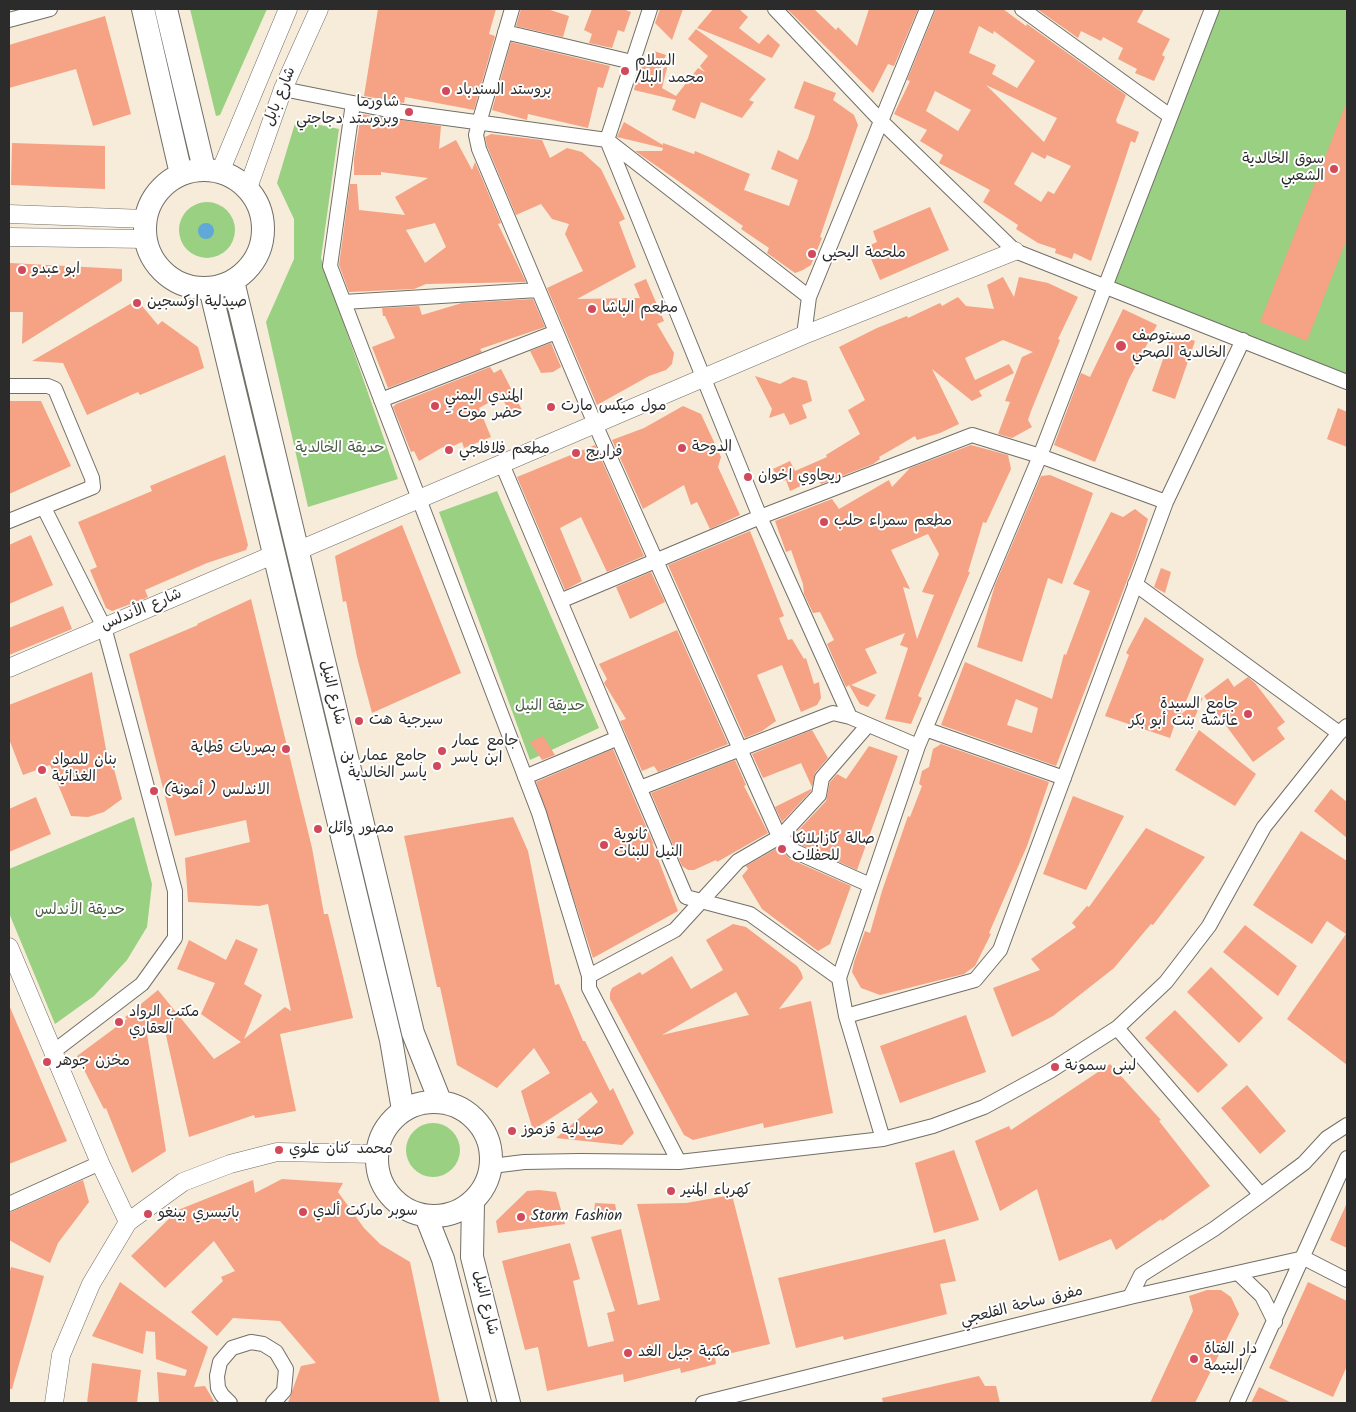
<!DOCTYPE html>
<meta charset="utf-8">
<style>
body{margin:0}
#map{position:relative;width:1356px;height:1412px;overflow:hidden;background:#f6ecd9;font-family:Kalam,sans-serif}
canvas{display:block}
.frame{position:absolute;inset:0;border:10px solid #2b2b2b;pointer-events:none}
</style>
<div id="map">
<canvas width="1356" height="1412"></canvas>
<div class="frame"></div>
</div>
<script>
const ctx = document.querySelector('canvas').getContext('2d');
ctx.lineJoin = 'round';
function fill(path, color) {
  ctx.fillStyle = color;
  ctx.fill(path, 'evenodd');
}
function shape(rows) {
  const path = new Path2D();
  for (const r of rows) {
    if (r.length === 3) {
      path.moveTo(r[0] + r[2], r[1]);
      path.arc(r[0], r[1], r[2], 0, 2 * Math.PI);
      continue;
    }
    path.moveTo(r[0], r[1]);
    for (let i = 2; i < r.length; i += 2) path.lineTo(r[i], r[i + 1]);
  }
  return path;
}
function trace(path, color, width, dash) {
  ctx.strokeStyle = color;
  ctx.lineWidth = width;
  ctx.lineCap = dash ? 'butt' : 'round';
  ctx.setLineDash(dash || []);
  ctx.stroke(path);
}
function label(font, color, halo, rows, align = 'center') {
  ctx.font = font + ' Kalam,"Playpen Sans Arabic",sans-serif';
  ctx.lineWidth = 4;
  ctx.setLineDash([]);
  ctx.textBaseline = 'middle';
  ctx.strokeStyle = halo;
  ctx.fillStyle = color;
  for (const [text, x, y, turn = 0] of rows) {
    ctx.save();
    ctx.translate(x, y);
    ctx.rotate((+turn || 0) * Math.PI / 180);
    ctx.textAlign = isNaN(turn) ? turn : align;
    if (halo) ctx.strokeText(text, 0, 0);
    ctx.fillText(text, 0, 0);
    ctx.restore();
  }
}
fill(shape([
 [190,9,267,9,220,115,216,116],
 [1212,9,1347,9,1347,382,1105,285],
 [296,120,339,129,321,258,398,479,308,507,266,322,294,259,294,219,277,183],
 [207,230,28],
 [497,491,599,728,530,760,439,512],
 [134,817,152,884,147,927,127,960,94,996,55,1024,9,913,9,869],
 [433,1150,27]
]), '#99d082');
fill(shape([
 [206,231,8]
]), '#60a8d7');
fill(shape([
 [378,9,496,9,489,34,495,36,474,110,405,97,404,103,364,96],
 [521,9,547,9,569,16,563,37,516,26],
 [592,9,623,9,631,12,624,32,618,30,612,48,589,43,592,34,584,30],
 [660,9,683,9,672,40,655,23],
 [713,9,739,9,748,17,739,28,759,44,768,34,780,45,772,58,697,28],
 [787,9,814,9,836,30,838,27,857,46,869,9,918,9,894,66,888,64,873,93],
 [936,9,1003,9,1026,26,1027,24,1126,95,1116,120,1117,123,1139,132,1135,143,1131,141,1091,261,1074,253,1072,259,1055,253,1056,249,1038,243,1016,229,1018,225,983,202,990,190,939,163,943,155,920,141,927,130,894,114,910,81,907,80],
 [979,26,993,34,994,31,1035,61,1017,88,992,74,996,65,969,53],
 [986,85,1057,118,1044,142],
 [935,91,971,110,958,131,926,111],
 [1032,152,1045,159,1047,155,1071,166,1054,194,1048,191,1041,202,1014,184],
 [1037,9,1144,9,1137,22,1170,39,1162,55,1165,57,1154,81,1135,73,1137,69,1118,59,1123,48,1103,37,1101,41,1081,31,1078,38],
 [105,16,131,114,93,126,76,69,9,88,9,45],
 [696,29,766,79,749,100,754,102,742,118,701,102,695,119,672,110,676,100,634,90,642,61,649,62,654,51,666,55,659,73,668,64,662,88,676,96,698,68,705,72,700,66,708,56,688,39],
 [511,42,610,66,603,88,598,87,588,128,528,114,527,120,492,110],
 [804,81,836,93,833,100,854,115,858,125,820,237,822,238,811,265,803,270,795,273,767,253,769,248,741,229,743,226,635,151,662,151,663,148,617,137,624,122,663,145,663,143,694,154,695,151,750,174,744,190,789,206,798,180,771,169,778,150,798,160,808,138,815,116,794,108],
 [1347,101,1347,238,1307,341,1260,322],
 [361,114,441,126,439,149,456,140,472,170,475,162,501,223,498,224,526,282,426,284,414,289,349,292,339,265,350,184,357,184,359,210,405,215,395,197,428,178,381,172,381,175,354,175,354,159],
 [435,223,446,247,425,263,406,230],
 [491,134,542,140,550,158,567,148,582,152,601,169,625,219,619,222,636,267,577,299,640,298,634,284,646,279,664,321,657,324,674,353,672,364,666,370,649,376,597,405,547,288,583,271,565,234,569,224,552,219,541,204,516,215,487,146,485,137],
 [12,143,105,146,105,189,11,185],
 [930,207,949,250,880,280,866,247,877,242,873,231],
 [10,263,122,269,122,281,22,344,23,312,9,312],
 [1003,277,1014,297,1019,277,1048,283,1078,297,1058,339,1060,340,1031,411,1028,420,1032,427,1012,438,998,434,1010,402,1005,401,1022,357,1033,352,1003,340,965,358,975,380,1009,364,1014,373,979,391,982,396,972,401,932,369,959,424,940,433,917,440,915,436,879,457,880,459,873,464,821,484,818,478,790,491,786,480,779,482,773,469,790,461,795,471,827,457,826,455,860,434,848,410,865,400,839,347,877,328,907,316,908,318,940,303,942,306,958,297,966,306,994,309,987,285],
 [533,299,545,327,480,349,482,352,388,388,372,347,395,338,385,316,383,316,382,308,419,306,422,315,462,303],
 [137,300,158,325,162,321,198,347,204,368,140,395,138,392,87,415,63,363,32,361],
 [1123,309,1157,325,1129,379,1095,462,1054,445,1081,373,1090,377],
 [1172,333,1195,341,1175,399,1152,391],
 [551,343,561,367,553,372,541,373,530,351],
 [490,367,494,373,501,369,522,410,511,415,501,396,479,408,491,437,464,448,462,442,444,450,443,447,419,461,414,451,411,452,393,407,396,404],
 [755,376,780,384,793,377,807,381,812,401,802,405,807,418,790,425,784,413,769,418,772,409],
 [9,401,41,401,71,466,9,494],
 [683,406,701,414,721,457,718,467,740,515,710,529,697,502,691,505,684,485,643,509,612,440,644,428],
 [1338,408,1347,412,1347,447,1327,439],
 [595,445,644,556,607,572,581,517,560,528,582,581,565,590,517,477],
 [971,445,1008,455,1011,469,986,523,983,522,968,572,970,572,918,696,922,698,911,724,885,719,908,648,900,645,905,633,865,649,877,673,851,685,876,695,868,707,860,704,849,685,846,687,827,644,834,640,820,612,813,613,804,594,803,584,791,550,786,552,775,521,832,499,839,509,889,480,892,487,910,468],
 [928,534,939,554,922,592,934,595,917,639,903,587,910,589,891,550],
 [225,455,248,545,246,550,207,563,145,590,148,597,144,599,112,611,106,608,90,570,97,567,78,522,152,491,150,486],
 [1050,475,1093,493,1062,584,1048,578,1022,662,977,647,995,585,1041,476],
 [1135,509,1148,519,1136,557,1056,766,941,725,965,662,1052,699,1064,654,1066,655,1090,591,1073,584,1111,512,1123,517],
 [1016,699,1038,708,1032,733,1007,725],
 [402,525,461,673,372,713,357,657,346,601,343,602,335,556],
 [750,531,784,616,779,618,788,640,792,639,804,659,806,658,814,684,819,682,821,698,817,705,801,712,782,665,757,675,776,721,762,731,745,738,668,565],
 [31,535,53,585,9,604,9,545],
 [1161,568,1171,572,1165,593,1154,587],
 [651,572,665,602,630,619,616,587],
 [251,599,312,848,324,914,328,914,353,1018,280,1034,296,1111,255,1118,254,1115,189,1137,165,1031,147,1034,166,1151,132,1173,106,1108,104,1109,77,1056,127,1019,125,1017,158,990,214,1059,241,1042,201,1014,215,983,177,969,189,940,226,960,236,939,258,949,244,984,262,995,244,1039,285,1007,291,1011,268,904,259,906,188,902,185,858,250,842,246,820,175,836,129,654,198,625,197,624],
 [63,606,72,629,9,655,9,628],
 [1145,617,1204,659,1180,715,1203,697,1193,722,1177,717,1170,738,1105,716,1129,655,1126,653],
 [677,630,728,744,658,772,654,766,642,771,620,721,626,719,604,683,607,679,599,664],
 [92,672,107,755,110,754,122,799,104,812,88,817,71,816,50,765,23,775,9,739,9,705],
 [1248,677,1255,683,1285,722,1277,728,1285,739,1253,762,1204,696,1228,678,1234,687],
 [812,730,828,758,815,773,812,787,801,763,763,778,752,754],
 [1199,730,1256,774,1235,806,1175,770],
 [543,736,555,755,542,760,530,742],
 [941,744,1049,782,1027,846,989,933,991,934,975,966,964,974,880,995,861,988,852,972,854,962,865,931,870,933,882,891,908,816,910,817,922,786,919,784,922,771,929,767,933,749],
 [869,746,898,756,857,870,799,844,793,836,826,801,830,782,837,774,846,779],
 [613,749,654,845,652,843,678,911,593,958,536,782],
 [735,760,746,785,744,786,768,833,717,862,716,860,694,870,688,870,682,866,651,793],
 [811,789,811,791,782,822,775,807],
 [1331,789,1347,802,1347,838,1314,811],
 [1073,796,1124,816,1086,890,1043,874],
 [36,797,51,834,9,852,9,809],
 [513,817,528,851,555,985,559,984,583,1041,585,1041,610,1091,613,1088,634,1133,622,1145,556,1138,598,1102,591,1092,533,1130,521,1091,550,1073,534,1048,497,1088,457,1065,440,987,437,987,404,836],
 [1146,828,1205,857,1153,925,1151,924,1114,968,1053,1016,1012,1037,993,988,1040,970,1031,959,1076,927,1072,923,1087,906,1089,907],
 [1301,831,1347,861,1347,1065,1287,1019,1346,934,1327,921,1312,944,1253,905],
 [779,847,790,859,851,886,830,944,818,951,762,909,742,876,748,869,746,866],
 [733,924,746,927,797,966,801,972,803,978,779,1009,811,1001,833,1113,764,1128,763,1123,693,1140,684,1135,610,999,610,993,612,988,640,972,642,975,672,956,691,989,723,970,706,940],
 [736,992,749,1015,662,1035],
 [1245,925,1297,966,1278,996,1223,952],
 [1211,967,1263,1018,1239,1043,1187,992],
 [9,1005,67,1141,9,1164],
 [1175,1010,1228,1065,1198,1093,1145,1038],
 [966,1015,986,1072,900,1103,880,1046],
 [1110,1064,1161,1120,1159,1121,1210,1186,1162,1221,1161,1219,1116,1250,1111,1239,1059,1261,1037,1189,1000,1211,975,1141,1009,1126,1011,1130],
 [1247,1085,1286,1131,1260,1154,1221,1108],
 [954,1150,979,1220,934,1233,915,1163],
 [282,1179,343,1183,338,1192,364,1228,380,1244,410,1262,440,1403,288,1403,301,1366,316,1363,280,1321,233,1318,217,1336,191,1312,223,1281,221,1277,235,1271,214,1241,165,1288,131,1256,178,1210,253,1180,255,1193],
 [83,1180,89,1202,58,1243,50,1263,9,1240,9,1213],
 [539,1190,556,1192,565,1224,498,1233,496,1221,527,1191],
 [732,1195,770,1344,715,1357,716,1364,681,1373,680,1368,624,1382,623,1374,547,1391,538,1347,525,1350,502,1261,570,1243,580,1279,573,1281,588,1347,614,1341,607,1313,615,1311,591,1237,621,1229,638,1305,660,1300,637,1204,686,1203],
 [595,1203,615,1204,618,1218,593,1221],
 [1347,1203,1347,1248,1330,1240],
 [945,1239,956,1281,940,1284,947,1314,844,1340,843,1336,796,1348,778,1278],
 [11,1267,44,1276,12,1389,9,1389,9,1275],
 [120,1282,208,1347,194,1387,205,1386,215,1403,159,1403,157,1372,185,1376,187,1370,156,1359,155,1332,146,1331,143,1354,92,1336],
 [1308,1282,1347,1301,1347,1366,1333,1397,1269,1368],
 [1207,1290,1221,1290,1231,1297,1239,1314,1195,1403,1150,1403,1193,1311,1189,1296],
 [92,1363,141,1370,137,1403,87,1403],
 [979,1376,985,1386,996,1386,1000,1403,883,1403,882,1398],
 [1259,1387,1265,1390,1292,1403,1251,1403]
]), '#f6a284');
const minor = shape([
 [512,9,479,123,476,135,479,149,595,424,777,832,794,851,870,885],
 [650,9,607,140,760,517,850,717,918,746],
 [775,9,881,121,1015,251,1347,382],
 [1022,9,1170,116],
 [9,20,50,9],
 [505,32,632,62],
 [283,89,388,110,607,140,809,297],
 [353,103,330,266,539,813,589,976,589,988,679,1162],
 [344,302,538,290],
 [804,335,809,297,927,9],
 [9,386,48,386,55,389,92,478,93,487,9,521],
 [381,400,556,332],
 [502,464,618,738,525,777],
 [44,508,104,627,175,891,175,938,142,984,53,1052],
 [1135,584,1339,733],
 [560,601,760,517,972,435,1040,456,1166,502],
 [925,729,1064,778],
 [618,738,686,897,750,914,839,978],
 [640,788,833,713,850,717],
 [589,976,675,930,738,861,781,836,819,795,822,778,868,725],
 [846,1016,975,980,1000,950,1166,502,1243,340],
 [1117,1028,1261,1195],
 [883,1139,846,1016,839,978,918,746,1040,456,1212,9],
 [492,1166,524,1162,580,1161,679,1162,883,1139,933,1126,984,1107,1050,1071,1117,1028,1166,982,1209,926,1264,827,1339,733,1347,726],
 [9,1204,100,1163],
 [1238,1273,1262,1296,1275,1322],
 [1130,1297,1141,1275,1214,1229,1261,1195,1304,1163,1327,1138,1347,1125],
 [230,1403,222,1395,218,1388,217,1376,220,1362,232,1348,251,1342,263,1344,276,1352,286,1369,284,1391,273,1403],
 [703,1403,1130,1297,1304,1258,1347,1280],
 [1237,1403,1347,1158]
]);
const tertiary = shape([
 [220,172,288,9],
 [248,188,283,89,319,9],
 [9,214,146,219],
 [9,237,146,239],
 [297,551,804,335,1015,251],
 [9,668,275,554],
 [9,947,100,1163,128,1222],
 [54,1403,61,1355,91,1284,128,1222,183,1182,230,1164,277,1152,377,1154]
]);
const primary = shape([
 [143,9,181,174],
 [166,9,204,169],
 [204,229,59],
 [233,281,413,1033,440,1101],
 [210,288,391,1040,403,1110],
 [434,1159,57],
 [473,1202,472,1257,509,1403],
 [426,1216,443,1259,480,1403]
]);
trace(minor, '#726f68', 16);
trace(tertiary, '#726f68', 19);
trace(primary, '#726f68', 24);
trace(minor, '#fff', 14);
trace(tertiary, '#fff', 18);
trace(primary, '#fff', 22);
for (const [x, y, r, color] of [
 [625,71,5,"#d1495b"],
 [446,91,5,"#d1495b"],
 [409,112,5,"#d1495b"],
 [1334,169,5,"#d1495b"],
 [812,254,5,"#d1495b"],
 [22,270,5,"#d1495b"],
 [137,303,5,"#d1495b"],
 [592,309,5,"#d1495b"],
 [1121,346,6,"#d1495b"],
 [435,406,5,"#d1495b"],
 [551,407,5,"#d1495b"],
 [682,448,5,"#d1495b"],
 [449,450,5,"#d1495b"],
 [576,453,5,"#d1495b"],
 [748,477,5,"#d1495b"],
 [824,522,5,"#d1495b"],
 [1248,714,5,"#d1495b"],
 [359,721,5,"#d1495b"],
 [286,749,5,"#d1495b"],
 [442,751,5,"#d1495b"],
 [437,766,5,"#d1495b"],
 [42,770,5,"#d1495b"],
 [154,791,5,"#d1495b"],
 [318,829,5,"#d1495b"],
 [604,845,5,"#d1495b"],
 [782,849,5,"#d1495b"],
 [119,1022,5,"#d1495b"],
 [47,1062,5,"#d1495b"],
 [1055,1067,5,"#d1495b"],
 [512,1131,5,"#d1495b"],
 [279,1150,5,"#d1495b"],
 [671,1191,5,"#d1495b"],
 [303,1212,5,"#d1495b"],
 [148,1214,5,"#d1495b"],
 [521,1217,5,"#d1495b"],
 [628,1353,5,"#d1495b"],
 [1194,1359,5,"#d1495b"]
]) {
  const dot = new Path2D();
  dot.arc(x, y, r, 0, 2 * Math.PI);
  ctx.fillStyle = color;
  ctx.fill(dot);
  trace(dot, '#fff', 2);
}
label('15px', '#2b2b2b', '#fff', [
 ["السلام",635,62],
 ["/محمد البلا",635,79],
 ["بروستد السندباد",456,91],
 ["شاورما",399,103,"right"],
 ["وبروستد دجاجتي",399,120,"right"],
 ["سوق الخالدية",1324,160,"right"],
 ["الشعبي",1324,177,"right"],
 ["ملحمة اليحيى",822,254],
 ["ابو عبدو",32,270],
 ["صيدلية اوكسجين",147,303],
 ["مطعم الباشا",602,309],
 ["مستوصف",1132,337],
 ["الخالدية الصحي",1132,354],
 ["المندي اليمني",445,397],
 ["- حضر موت",445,414],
 ["مول ميكس مارت",561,407],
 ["الدوحة",692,448],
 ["مطعم فلافلجي",459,450],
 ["فراريج",586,453],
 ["ريحاوي اخوان",758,477],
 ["مطعم سمراء حلب",834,522],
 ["جامع السيدة",1238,705,"right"],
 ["عائشة بنت أبو بكر",1238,722,"right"],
 ["سيرجية هت",369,721],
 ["جامع عمار",452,742],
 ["ابن ياسر",452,759],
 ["بصريات قطاية",276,749,"right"],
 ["جامع عمار بن",427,757,"right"],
 ["ياسر الخالدية",427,774,"right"],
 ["بنان للمواد",52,761],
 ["الغذائية",52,778],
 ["الاندلس ( أمونة)",164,791],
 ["مصور وائل",328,829],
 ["ثانوية",614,836],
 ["النيل للبنات",614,853],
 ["صالة كازابلانكا",792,840],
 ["للحفلات",792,857],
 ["مكتب الرواد",129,1013],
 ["العقاري",129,1030],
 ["مخزن جوهر",57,1062],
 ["لبنى سمونة",1065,1067],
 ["صيدلية قزموز",522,1131],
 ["محمد كنان علوي",289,1150],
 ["كهرباء المنير",681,1191],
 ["سوبر ماركت ألدي",313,1212],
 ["باتيسري بينغو",158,1214],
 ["Storm Fashion",531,1217],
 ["دار الفتاة",1204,1350],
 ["اليتيمة",1204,1367],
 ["مكتبة جيل الغد",638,1353]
], 'left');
label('15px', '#2b2b2b', '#fff', [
 ["شارع بابل",281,97,-68],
 ["شارع الأندلس",142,611,-23],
 ["شارع النيل",331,693,76],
 ["شارع النيل",484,1303,76],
 ["مفرق ساحة القلعجي",1022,1307,-14]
]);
label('15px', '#4c5d45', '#fff', [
 ["حديقة الخالدية",340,449],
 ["حديقة النيل",550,707],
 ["حديقة الأندلس",80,911]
]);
</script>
